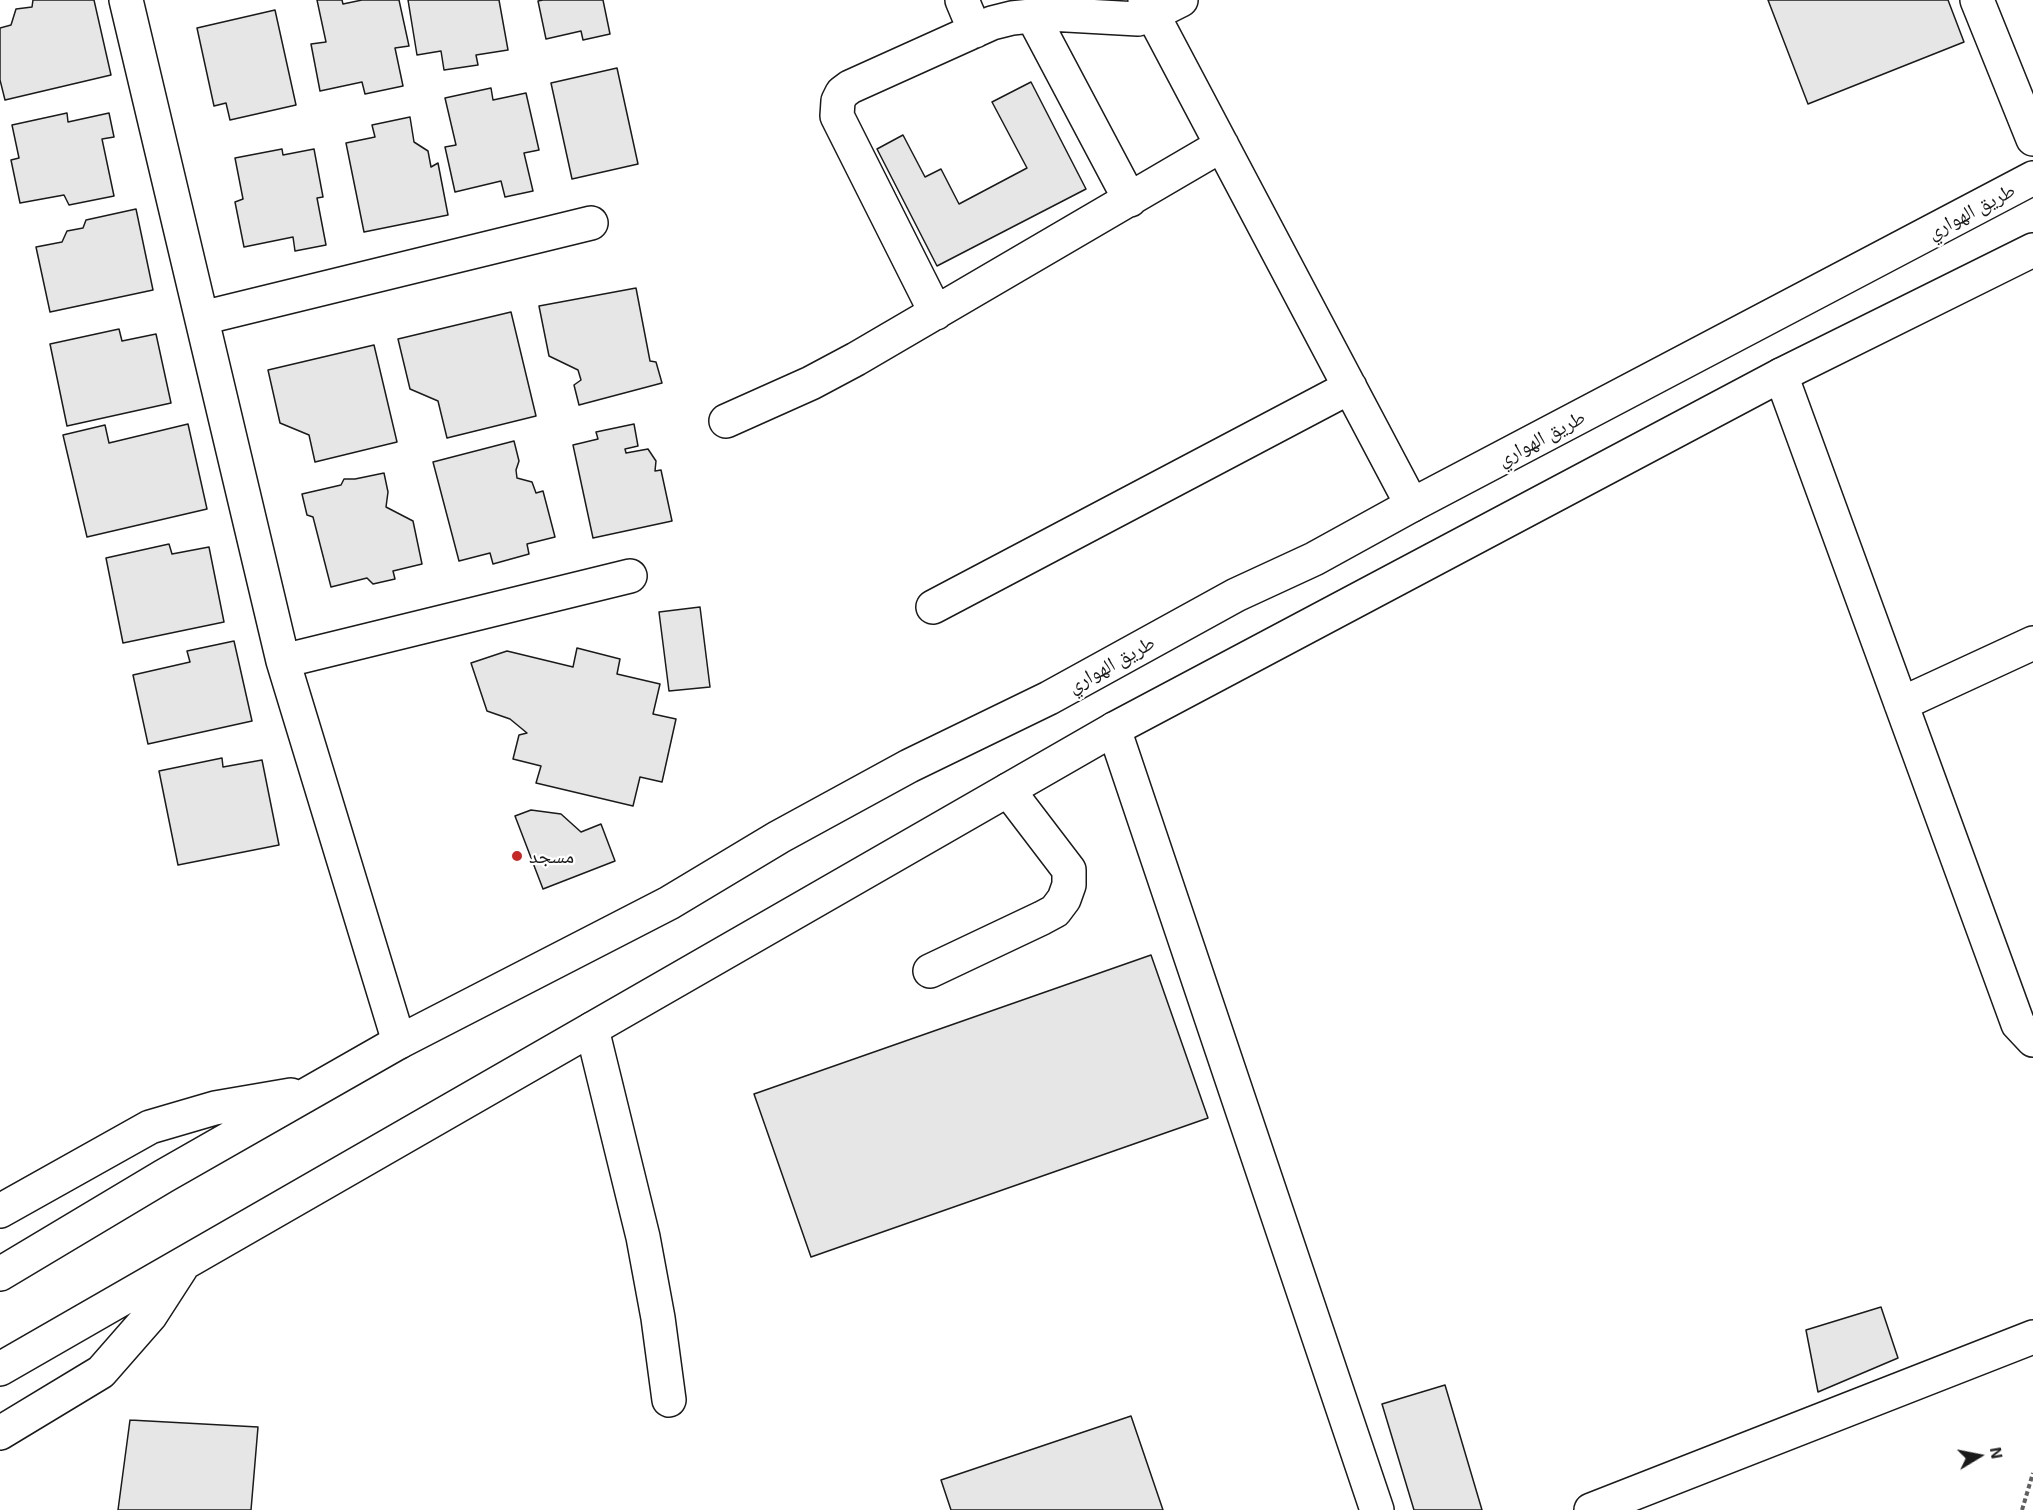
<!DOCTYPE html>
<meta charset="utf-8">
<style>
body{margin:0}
#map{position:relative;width:2033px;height:1510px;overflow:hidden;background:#fff;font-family:"Exo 2",sans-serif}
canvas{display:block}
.north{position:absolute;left:1949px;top:1426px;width:60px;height:60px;-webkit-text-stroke:4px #fff;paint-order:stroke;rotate:80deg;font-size:16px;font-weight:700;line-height:24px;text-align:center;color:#1a1a1a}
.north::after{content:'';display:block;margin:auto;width:21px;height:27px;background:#1a1a1a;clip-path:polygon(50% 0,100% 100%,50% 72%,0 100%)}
</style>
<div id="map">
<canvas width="2033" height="1510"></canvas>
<div class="north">N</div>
</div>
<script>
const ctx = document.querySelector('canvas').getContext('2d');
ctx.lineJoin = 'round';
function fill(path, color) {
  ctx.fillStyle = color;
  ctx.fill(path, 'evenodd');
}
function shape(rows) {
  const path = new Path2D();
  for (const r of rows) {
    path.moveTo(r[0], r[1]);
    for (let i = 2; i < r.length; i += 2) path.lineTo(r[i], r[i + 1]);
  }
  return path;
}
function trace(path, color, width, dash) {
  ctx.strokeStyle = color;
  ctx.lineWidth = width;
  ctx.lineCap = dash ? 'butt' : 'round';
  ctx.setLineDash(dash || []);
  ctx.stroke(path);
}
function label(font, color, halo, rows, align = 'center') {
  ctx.font = font + ' "Exo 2","Noto Naskh Arabic",sans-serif';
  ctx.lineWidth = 4.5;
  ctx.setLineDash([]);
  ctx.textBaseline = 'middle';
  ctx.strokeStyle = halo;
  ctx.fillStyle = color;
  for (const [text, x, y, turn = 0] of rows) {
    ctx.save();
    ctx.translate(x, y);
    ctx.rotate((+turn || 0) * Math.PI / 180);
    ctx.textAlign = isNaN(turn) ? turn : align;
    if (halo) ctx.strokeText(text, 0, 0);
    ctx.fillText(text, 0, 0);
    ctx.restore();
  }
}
const building = shape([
 [33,0,94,0,111,75,5,100,0,80,0,28,11,25,16,9,32,7,33,0],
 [317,0,342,0,343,4,362,0,399,0,409,46,395,48,403,86,365,94,362,82,320,91,311,44,326,42,317,0],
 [408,0,499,0,508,50,476,55,478,65,444,70,441,51,417,55,408,0],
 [543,0,603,0,610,34,583,40,581,31,546,39,538,1,543,0],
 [1768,0,1948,0,1964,42,1808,104,1768,0],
 [275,10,296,105,230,120,226,103,214,106,197,28,275,10],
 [617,68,638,164,572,179,551,83,617,68],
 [1031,82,1086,189,937,266,877,149,903,135,925,177,941,169,959,204,1027,168,992,102,1031,82],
 [491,88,493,100,526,93,539,150,524,153,533,191,505,197,501,181,455,192,445,147,456,145,445,98,491,88],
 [67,113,68,122,109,113,114,137,102,139,114,196,69,205,64,195,20,203,11,160,19,158,12,125,67,113],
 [410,117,414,142,428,151,431,167,438,163,448,215,364,232,346,143,375,137,372,125,410,117],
 [282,149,283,155,314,149,323,197,317,198,326,245,295,251,293,237,244,247,235,202,243,199,235,158,282,149],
 [136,209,153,290,50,312,36,247,62,242,67,231,83,228,86,220,136,209],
 [636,288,650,361,656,362,662,383,579,405,574,385,581,380,578,370,549,356,539,306,636,288],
 [511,312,536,416,447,438,438,401,410,389,398,339,511,312],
 [119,329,122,341,156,334,171,403,67,426,50,344,119,329],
 [374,345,397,442,315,462,309,435,280,423,268,370,374,345],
 [188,424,207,509,87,537,63,435,105,425,109,443,188,424],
 [634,424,638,446,625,449,626,453,648,449,656,461,655,471,661,470,672,521,593,538,573,445,598,439,596,432,634,424],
 [514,441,519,461,516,470,517,478,532,482,536,493,543,491,555,537,527,544,529,554,493,564,490,553,459,561,433,462,514,441],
 [384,473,388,492,386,507,413,521,422,564,393,571,395,579,373,584,367,578,331,587,313,517,307,515,302,494,341,485,344,479,355,479,384,473],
 [169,544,172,554,209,547,224,622,123,643,106,558,169,544],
 [700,607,710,687,669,691,659,612,700,607],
 [234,641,252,721,148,744,133,675,190,662,187,651,234,641],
 [577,648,620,659,617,674,660,684,653,714,676,719,662,782,640,777,633,806,536,783,541,766,513,759,519,735,527,733,510,719,487,711,471,663,507,651,573,667,577,648],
 [222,758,223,767,262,760,279,845,178,865,159,771,222,758],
 [531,810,561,814,581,832,601,824,615,861,543,889,515,816,531,810],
 [1151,955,1208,1118,811,1257,754,1094,1151,955],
 [1881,1307,1898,1358,1818,1392,1806,1330,1881,1307],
 [1445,1385,1482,1510,1414,1510,1382,1404,1445,1385],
 [1131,1416,1163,1510,951,1510,941,1480,1131,1416],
 [130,1420,258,1427,251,1510,118,1510,130,1420]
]);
fill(building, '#e6e6e6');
trace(building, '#1a1a1a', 1.5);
const minor = shape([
 [126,0,283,661,399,1042],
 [962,0,975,31],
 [1145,0,1412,505],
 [1977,0,2033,139],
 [1032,15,1130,200],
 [936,313,837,116,838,101,842,93,850,87,992,23,1012,18,1049,14,1138,19,1153,14,1181,0],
 [202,318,591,223],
 [1781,375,2018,1024,2033,1040],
 [726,421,811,383,856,359,1222,145],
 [933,607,1350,387],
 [283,661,630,576],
 [1901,704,2033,643],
 [1114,729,1377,1510],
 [930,971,1042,918,1055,911,1064,899,1069,885,1069,870,1008,790],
 [592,1029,643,1237,658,1318,669,1400],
 [1591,1510,2033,1337]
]);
const highway = shape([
 [0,1211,150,1127,215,1108,291,1095],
 [0,1274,164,1176,399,1042,669,903,779,837,909,766,1049,698,1236,595,1314,559,1412,505,2033,178],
 [0,1369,1114,729,1781,375,2033,250],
 [0,1433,101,1372,150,1316,181,1268]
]);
trace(minor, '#1a1a1a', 36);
trace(highway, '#1a1a1a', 36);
trace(shape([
 [2022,1510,2033,1473]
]), '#5f5f5f', 4, [4.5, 3]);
trace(minor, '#fff', 33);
trace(highway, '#fff', 33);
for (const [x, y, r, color] of [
 [517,856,6,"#c62828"]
]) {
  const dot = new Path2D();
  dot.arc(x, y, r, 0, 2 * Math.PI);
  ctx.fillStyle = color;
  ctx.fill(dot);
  trace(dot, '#fff', 2);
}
label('20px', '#1a1a1a', '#fff', [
 ["طريق الهواري",1971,211,-28],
 ["طريق الهواري",1541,438,-28],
 ["طريق الهواري",1111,664,-29]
]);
label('20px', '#1a1a1a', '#fff', [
 ["مسجد",529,856]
], 'left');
</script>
